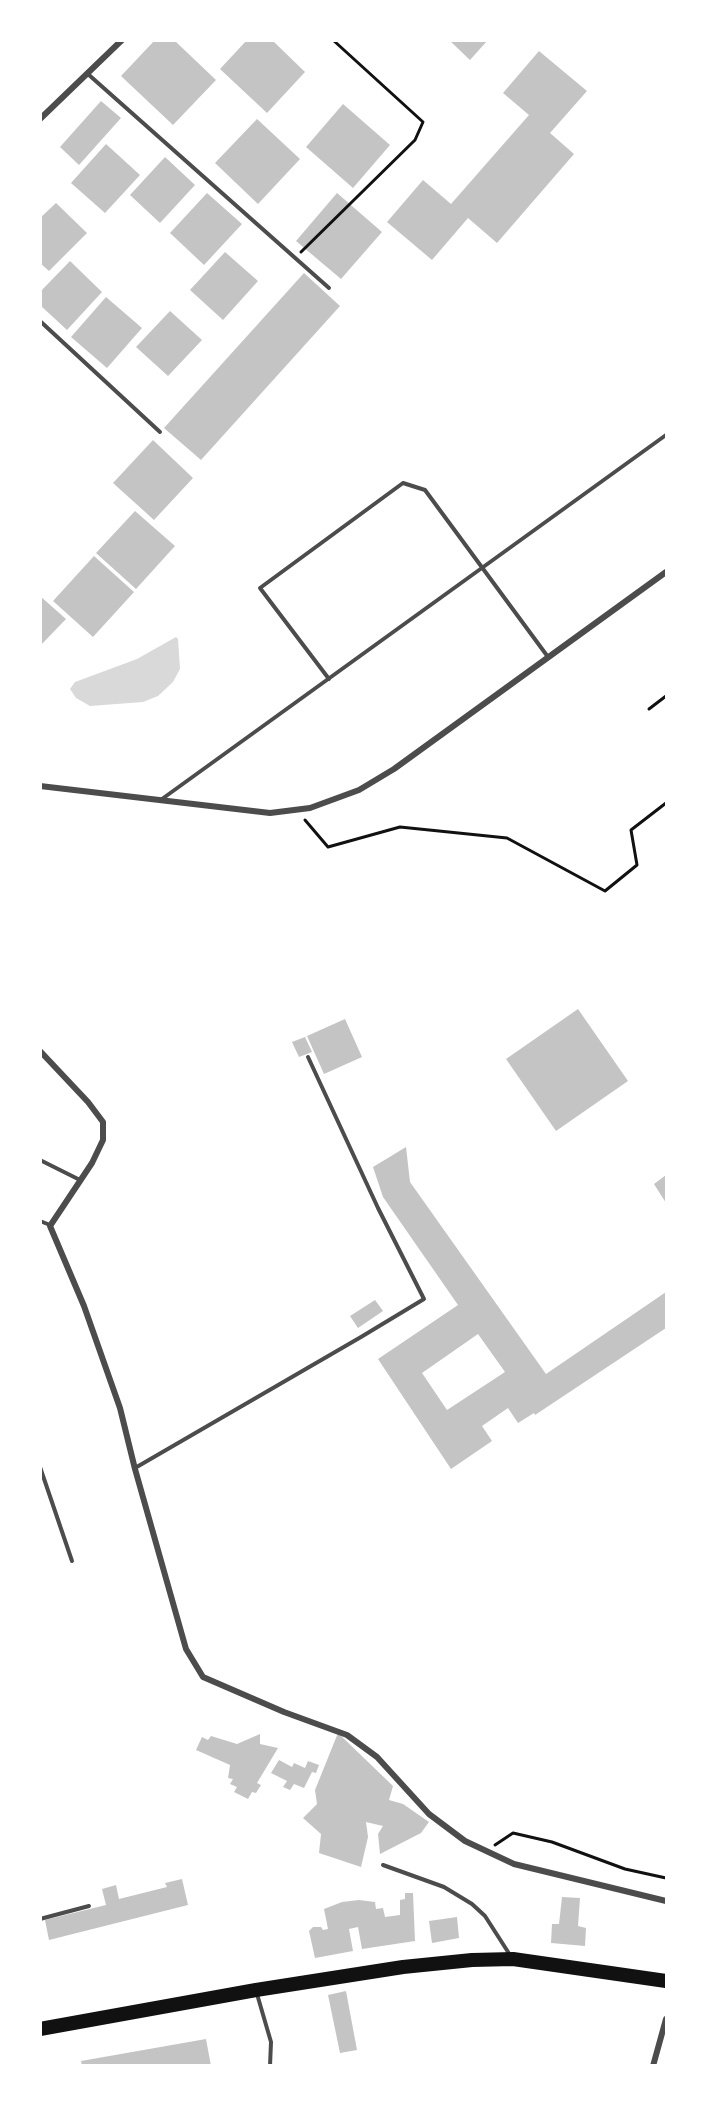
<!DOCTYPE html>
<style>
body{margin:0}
#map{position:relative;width:707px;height:2106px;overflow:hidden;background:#fff;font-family:"Noto Sans",sans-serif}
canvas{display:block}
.frame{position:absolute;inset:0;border:42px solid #fff;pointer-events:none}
</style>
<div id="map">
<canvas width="707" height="2106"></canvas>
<div class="frame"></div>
</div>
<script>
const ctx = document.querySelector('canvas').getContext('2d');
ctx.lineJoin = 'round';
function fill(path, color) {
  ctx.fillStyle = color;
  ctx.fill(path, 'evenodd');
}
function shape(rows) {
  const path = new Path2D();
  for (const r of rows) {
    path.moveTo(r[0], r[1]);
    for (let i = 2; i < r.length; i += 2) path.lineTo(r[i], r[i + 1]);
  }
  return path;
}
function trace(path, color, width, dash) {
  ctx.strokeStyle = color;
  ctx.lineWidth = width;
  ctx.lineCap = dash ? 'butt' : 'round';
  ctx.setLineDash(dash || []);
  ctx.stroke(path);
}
fill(shape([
 [176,637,178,639,180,669,173,682,158,696,143,702,90,706,76,698,70,689,75,682,137,659]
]), '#d9d9d9');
fill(shape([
 [155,40,174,40,216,80,173,125,121,76],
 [247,40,272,40,305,72,267,113,220,69],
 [449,40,488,40,470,60],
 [539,51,587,91,550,133,574,154,497,243,468,218,432,260,387,222,423,180,451,204,529,115,503,93],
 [101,101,121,118,79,165,60,147],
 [343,104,390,145,353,188,306,147],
 [257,119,300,159,258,204,215,163],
 [106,144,140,175,105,213,71,183],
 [165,157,195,185,160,223,130,195],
 [207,193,242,224,204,265,170,233],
 [337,193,382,232,341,279,296,241],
 [56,203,87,233,49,271,40,263,40,218],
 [225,252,258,281,223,320,190,290],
 [70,261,102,292,67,330,40,305,40,292],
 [304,273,340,306,201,460,164,428],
 [106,297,142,328,107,368,71,337],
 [170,311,202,340,168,376,136,347],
 [153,440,193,478,154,520,113,483],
 [135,511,175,546,136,589,96,553],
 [94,556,134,592,93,637,53,601],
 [40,596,66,619,40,646],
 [578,1009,628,1081,556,1131,506,1059],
 [345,1019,362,1057,324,1074,307,1036],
 [305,1037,312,1052,299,1057,292,1042],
 [406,1147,410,1182,546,1374,666,1292,666,1328,535,1415,534,1413,518,1423,508,1408,482,1426,492,1441,451,1469,378,1359,458,1305,383,1197,373,1167],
 [478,1334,505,1372,447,1410,422,1373],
 [666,1175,666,1203,654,1184],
 [375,1300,383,1311,358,1328,350,1316],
 [338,1733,393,1786,389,1800,403,1804,429,1822,421,1833,380,1854,378,1834,383,1826,366,1822,368,1837,361,1867,319,1853,321,1834,303,1818,317,1804,315,1790],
 [260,1734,260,1744,278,1748,257,1783,261,1785,256,1793,252,1792,248,1799,234,1792,237,1787,230,1784,233,1779,228,1778,230,1765,196,1750,202,1737,208,1740,211,1736,237,1744],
 [279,1760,292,1767,294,1763,305,1768,308,1761,319,1765,316,1773,312,1772,304,1788,294,1784,290,1790,283,1787,287,1781,271,1773],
 [182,1879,188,1905,49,1940,45,1920,106,1905,102,1889,116,1885,119,1899,167,1887,165,1883],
 [405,1893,413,1893,415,1941,362,1949,358,1927,349,1929,353,1951,315,1958,309,1931,313,1927,321,1927,323,1930,328,1929,324,1909,342,1902,359,1900,375,1902,376,1909,383,1908,385,1917,400,1915,400,1900,405,1899],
 [562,1897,580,1898,578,1926,586,1928,585,1946,551,1943,552,1924,559,1924],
 [457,1917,459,1938,432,1943,429,1921],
 [346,1991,357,2050,340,2053,328,1995],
 [206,2039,211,2066,82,2066,81,2061]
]), '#c4c4c4');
trace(shape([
 [301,252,415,140,423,122,333,40],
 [649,709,666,696],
 [305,820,328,847,400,827,507,838,605,891,637,865,631,830,666,803],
 [495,1845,513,1833,552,1842,625,1869,666,1878]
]), '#111', 3);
trace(shape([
 [89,75,329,288],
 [40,321,160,432],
 [329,679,260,588,403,483,425,490,548,657],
 [162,799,666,435],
 [40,1160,80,1180],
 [40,1221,50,1225],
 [40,1467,72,1561],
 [135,1468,361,1337,424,1299,378,1208,308,1057],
 [383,1865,444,1887,472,1904,485,1916,510,1955],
 [40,1919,89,1906],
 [257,1994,271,2042,270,2066]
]), '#4c4c4c', 4);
trace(shape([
 [40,119,122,40],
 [40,786,270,813,310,808,359,790,394,769,666,572],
 [40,1051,88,1102,103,1122,103,1140,92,1163,50,1226,84,1306,120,1408,135,1469,186,1649,203,1677,284,1712,347,1735,377,1757,429,1814,465,1841,514,1864,666,1901],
 [653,2066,666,2019]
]), '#4c4c4c', 6);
trace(shape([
 [40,2029,256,1990,403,1967,472,1960,513,1959,666,1981]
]), '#111', 14);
</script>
